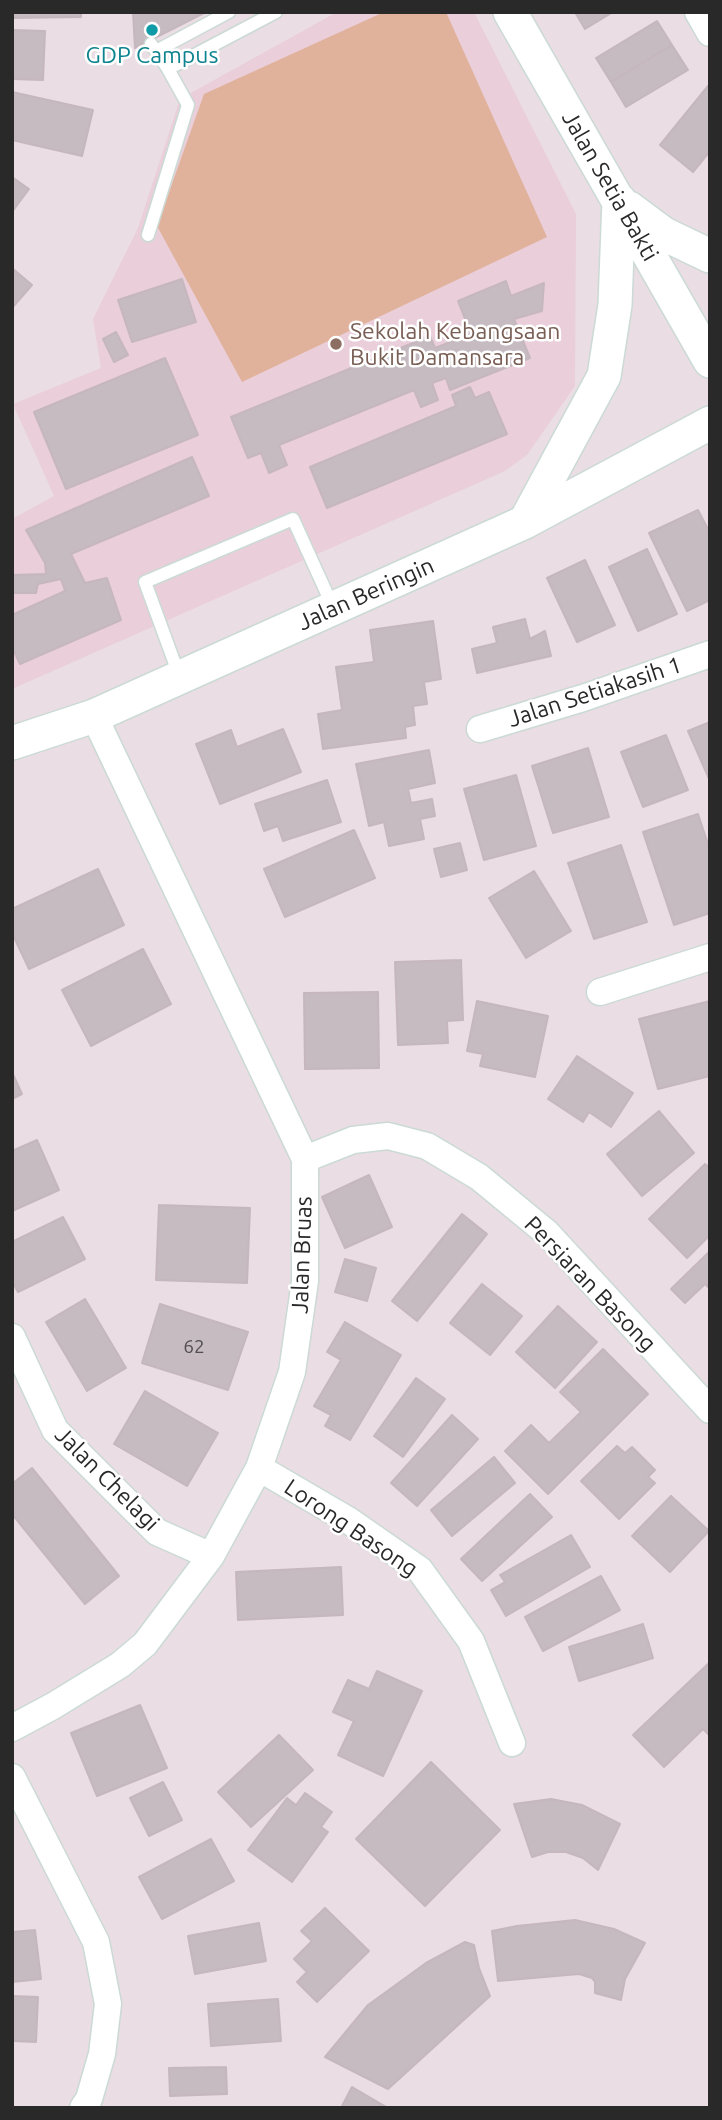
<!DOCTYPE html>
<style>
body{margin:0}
#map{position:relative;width:722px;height:2120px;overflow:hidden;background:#eadde4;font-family:Ubuntu,sans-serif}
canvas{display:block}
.frame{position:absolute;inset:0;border:14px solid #292929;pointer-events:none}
</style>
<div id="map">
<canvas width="722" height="2120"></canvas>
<div class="frame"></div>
</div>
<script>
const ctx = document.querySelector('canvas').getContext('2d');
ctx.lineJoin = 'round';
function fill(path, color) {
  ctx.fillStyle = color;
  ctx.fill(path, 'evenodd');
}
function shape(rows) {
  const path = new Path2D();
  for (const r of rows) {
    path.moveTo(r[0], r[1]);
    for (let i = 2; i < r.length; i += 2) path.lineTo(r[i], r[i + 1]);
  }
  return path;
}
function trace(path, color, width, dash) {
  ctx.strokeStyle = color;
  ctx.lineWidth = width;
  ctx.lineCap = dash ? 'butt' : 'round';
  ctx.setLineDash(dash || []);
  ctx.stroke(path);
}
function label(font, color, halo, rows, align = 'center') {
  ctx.font = font + ' Ubuntu,sans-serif';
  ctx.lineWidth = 5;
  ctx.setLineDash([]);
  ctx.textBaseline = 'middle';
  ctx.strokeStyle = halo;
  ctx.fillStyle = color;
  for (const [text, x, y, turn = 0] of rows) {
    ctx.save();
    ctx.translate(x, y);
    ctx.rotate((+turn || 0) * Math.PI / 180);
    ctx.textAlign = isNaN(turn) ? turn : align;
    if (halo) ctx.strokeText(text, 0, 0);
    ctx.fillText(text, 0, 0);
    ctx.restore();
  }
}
fill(shape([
 [337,12,474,12,576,214,575,386,527,455,505,471,12,689,12,519,54,496,13,404,101,368,93,319,138,228,180,99]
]), '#eaceda');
fill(shape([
 [384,12,446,12,547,237,242,382,157,226,204,94]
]), '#e1b29b');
const building = shape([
 [12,12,81,12,81,17,12,18,12,12],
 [133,12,206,12,135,48,133,12],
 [575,12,613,12,585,29,575,12],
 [657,21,672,45,611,82,596,58,657,21],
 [12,30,45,31,43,80,12,79,12,30],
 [672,45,688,70,626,107,611,82,672,45],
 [708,86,710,88,710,151,693,172,660,145,708,86],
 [12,92,93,110,82,156,12,140,12,92],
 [12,177,29,189,12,212,12,177],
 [12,268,32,285,12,308,12,268],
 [182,279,196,322,132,342,118,300,182,279],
 [506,281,511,296,544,283,542,311,514,319,530,358,450,390,446,378,432,383,438,400,421,407,414,390,279,445,287,465,269,473,261,453,248,458,231,417,430,336,435,348,471,334,458,301,506,281],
 [116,332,128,355,114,362,103,339,116,332],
 [165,358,198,435,66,489,34,412,165,358],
 [470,387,475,398,489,392,507,434,327,508,310,467,456,406,452,395,470,387],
 [192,457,209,496,71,554,85,583,107,578,121,620,20,664,12,647,12,615,65,591,61,579,38,584,36,593,12,593,12,575,46,574,45,563,26,530,192,457],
 [698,510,710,533,710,600,687,611,649,533,698,510],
 [647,549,677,614,638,631,609,567,647,549],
 [585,560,615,625,577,642,547,578,585,560],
 [525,619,530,639,545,631,551,656,477,673,472,649,497,643,493,627,525,619],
 [433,621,441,679,424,682,427,704,413,706,415,725,405,727,406,738,323,749,318,714,342,710,336,667,374,662,370,630,433,621],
 [710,722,710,781,688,731,710,722],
 [283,729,301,772,220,804,196,744,231,730,237,747,283,729],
 [666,735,688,790,643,807,621,752,666,735],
 [588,748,609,817,553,833,532,766,588,748],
 [429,750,435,783,408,789,411,803,432,799,435,816,420,819,424,839,389,846,384,822,369,826,356,764,429,750],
 [516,775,536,846,484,860,464,789,516,775],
 [327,780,341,822,283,841,278,826,264,831,255,804,327,780],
 [698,814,710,850,710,913,674,925,643,832,698,814],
 [354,830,375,878,285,917,264,869,354,830],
 [460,843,467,870,441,877,434,849,460,843],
 [621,845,647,922,594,939,568,863,621,845],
 [98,869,124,925,29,969,12,933,12,909,98,869],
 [534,871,571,931,526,958,489,898,534,871],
 [143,949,171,1004,91,1046,62,990,143,949],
 [461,960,463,1020,447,1021,448,1043,398,1045,395,962,461,960],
 [378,992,379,1068,305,1069,304,993,378,992],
 [477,1001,548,1016,535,1077,480,1066,483,1054,467,1051,477,1001],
 [710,1001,710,1076,658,1089,639,1019,710,1001],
 [577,1056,633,1093,611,1127,589,1112,583,1122,548,1099,577,1056],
 [12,1072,22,1094,12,1099,12,1072],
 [659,1111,694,1153,642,1196,607,1154,659,1111],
 [37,1140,59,1190,12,1211,12,1151,37,1140],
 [705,1164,710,1168,710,1235,687,1258,649,1219,705,1164],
 [369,1175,392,1227,345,1248,322,1197,369,1175],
 [159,1205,250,1208,247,1283,156,1280,159,1205],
 [462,1214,487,1234,417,1321,392,1301,462,1214],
 [63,1217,85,1259,18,1292,12,1281,12,1242,63,1217],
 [710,1251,710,1289,705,1284,685,1303,671,1289,710,1251],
 [345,1259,376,1268,367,1301,335,1292,345,1259],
 [482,1284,522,1316,490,1355,450,1323,482,1284],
 [85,1299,126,1368,87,1391,46,1322,85,1299],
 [160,1304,248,1332,228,1390,142,1363,160,1304],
 [558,1306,597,1342,555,1388,516,1352,558,1306],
 [345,1322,401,1355,350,1440,325,1426,331,1415,314,1406,341,1360,327,1352,345,1322],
 [603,1349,648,1394,548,1494,505,1451,531,1425,549,1443,581,1412,560,1392,603,1349],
 [416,1378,445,1399,403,1457,374,1436,416,1378],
 [145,1391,218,1433,187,1486,114,1444,145,1391],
 [452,1415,478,1439,417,1506,391,1483,452,1415],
 [617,1446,625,1453,632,1447,655,1470,648,1477,655,1483,619,1519,581,1481,617,1446],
 [494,1457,515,1483,452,1536,431,1510,494,1457],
 [32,1468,119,1576,85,1604,12,1514,12,1484,32,1468],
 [530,1494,552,1517,482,1581,461,1559,530,1494],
 [671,1496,709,1531,670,1572,632,1536,671,1496],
 [571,1535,590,1567,506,1616,491,1590,505,1582,500,1575,571,1535],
 [341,1567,343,1615,238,1620,236,1572,341,1567],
 [601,1576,620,1610,543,1651,525,1617,601,1576],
 [643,1624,653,1658,579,1681,569,1647,643,1624],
 [710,1662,710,1736,703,1729,664,1767,633,1735,710,1662],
 [377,1671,422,1691,383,1776,338,1755,354,1721,333,1712,348,1680,369,1689,377,1671],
 [140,1705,167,1768,97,1796,71,1733,140,1705],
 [279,1735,313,1770,251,1827,218,1792,279,1735],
 [431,1762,500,1830,425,1906,356,1839,431,1762],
 [163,1782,182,1820,149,1836,130,1798,163,1782],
 [305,1793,332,1812,321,1827,328,1832,292,1882,248,1850,287,1798,296,1805,305,1793],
 [551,1799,582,1805,620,1824,598,1870,583,1858,566,1852,548,1852,532,1857,514,1804,551,1799],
 [211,1839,234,1881,162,1919,139,1877,211,1839],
 [325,1908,369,1951,317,2002,297,1982,307,1972,294,1959,312,1941,301,1931,325,1908],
 [575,1920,614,1929,645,1943,625,1979,621,2000,595,1993,595,1982,592,1978,579,1974,498,1981,492,1931,517,1926,575,1920],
 [259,1923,266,1961,195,1974,188,1936,259,1923],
 [35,1930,41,1979,12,1982,12,1932,35,1930],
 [465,1942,474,1945,479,1968,490,1996,388,2089,325,2057,368,2005,426,1963,465,1942],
 [12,1996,38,1997,36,2042,12,2041,12,1996],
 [278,1999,281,2041,211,2046,208,2004,278,1999],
 [226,2067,227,2094,170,2096,169,2068,226,2067],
 [352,2087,388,2108,341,2108,352,2087]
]);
fill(building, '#c6bbc1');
trace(building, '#c5b7bd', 2);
const service = shape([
 [151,44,168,69,276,12],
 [156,51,229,12],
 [148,235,188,105,168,69],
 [179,675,145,582,293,519,333,607]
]);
const minor = shape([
 [698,12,710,33],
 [480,729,583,698,710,654],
 [600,992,710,957],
 [305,1159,353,1140,388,1136,427,1146,479,1177,547,1233,710,1410],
 [12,1337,55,1430,157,1532,211,1556],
 [259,1468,348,1520,420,1570,471,1641,512,1743],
 [12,1728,53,1706,120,1665,145,1644,211,1556,259,1468,292,1372,305,1281,305,1159,94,716],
 [12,1777,96,1942,108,2004,102,2054,89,2099,83,2108]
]);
const tertiary = shape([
 [510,12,710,361],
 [629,208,664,234,710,256],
 [525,522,604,376,615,305,619,200],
 [12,743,94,716,525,522,710,423]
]);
trace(service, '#cbdad5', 15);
trace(minor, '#cbdad5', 29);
trace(tertiary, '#cbdad5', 36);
trace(service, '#fff', 12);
trace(minor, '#fff', 26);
trace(tertiary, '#fff', 33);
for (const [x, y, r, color] of [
 [152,30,7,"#0f9aa8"],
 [336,344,7,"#8d6e63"]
]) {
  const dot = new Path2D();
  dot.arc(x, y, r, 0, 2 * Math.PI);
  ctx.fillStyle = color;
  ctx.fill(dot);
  trace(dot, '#fff', 2.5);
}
label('19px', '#504e4f', null, [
 ["62",194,1347]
]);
label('23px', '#0d838f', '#fff', [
 ["GDP Campus",152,55]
]);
label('23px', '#292929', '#fff', [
 ["Jalan Setia Bakti",610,186,60],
 ["Jalan Beringin",366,594,-24],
 ["Jalan Setiakasih 1",595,692,-18],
 ["Jalan Bruas",302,1255,-88],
 ["Persiaran Basong",590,1284,46],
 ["Jalan Chelagi",107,1479,45],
 ["Lorong Basong",351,1528,34]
]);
label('23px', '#785e54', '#fff', [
 ["Sekolah Kebangsaan",350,331],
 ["Bukit Damansara",350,357]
], 'left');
</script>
